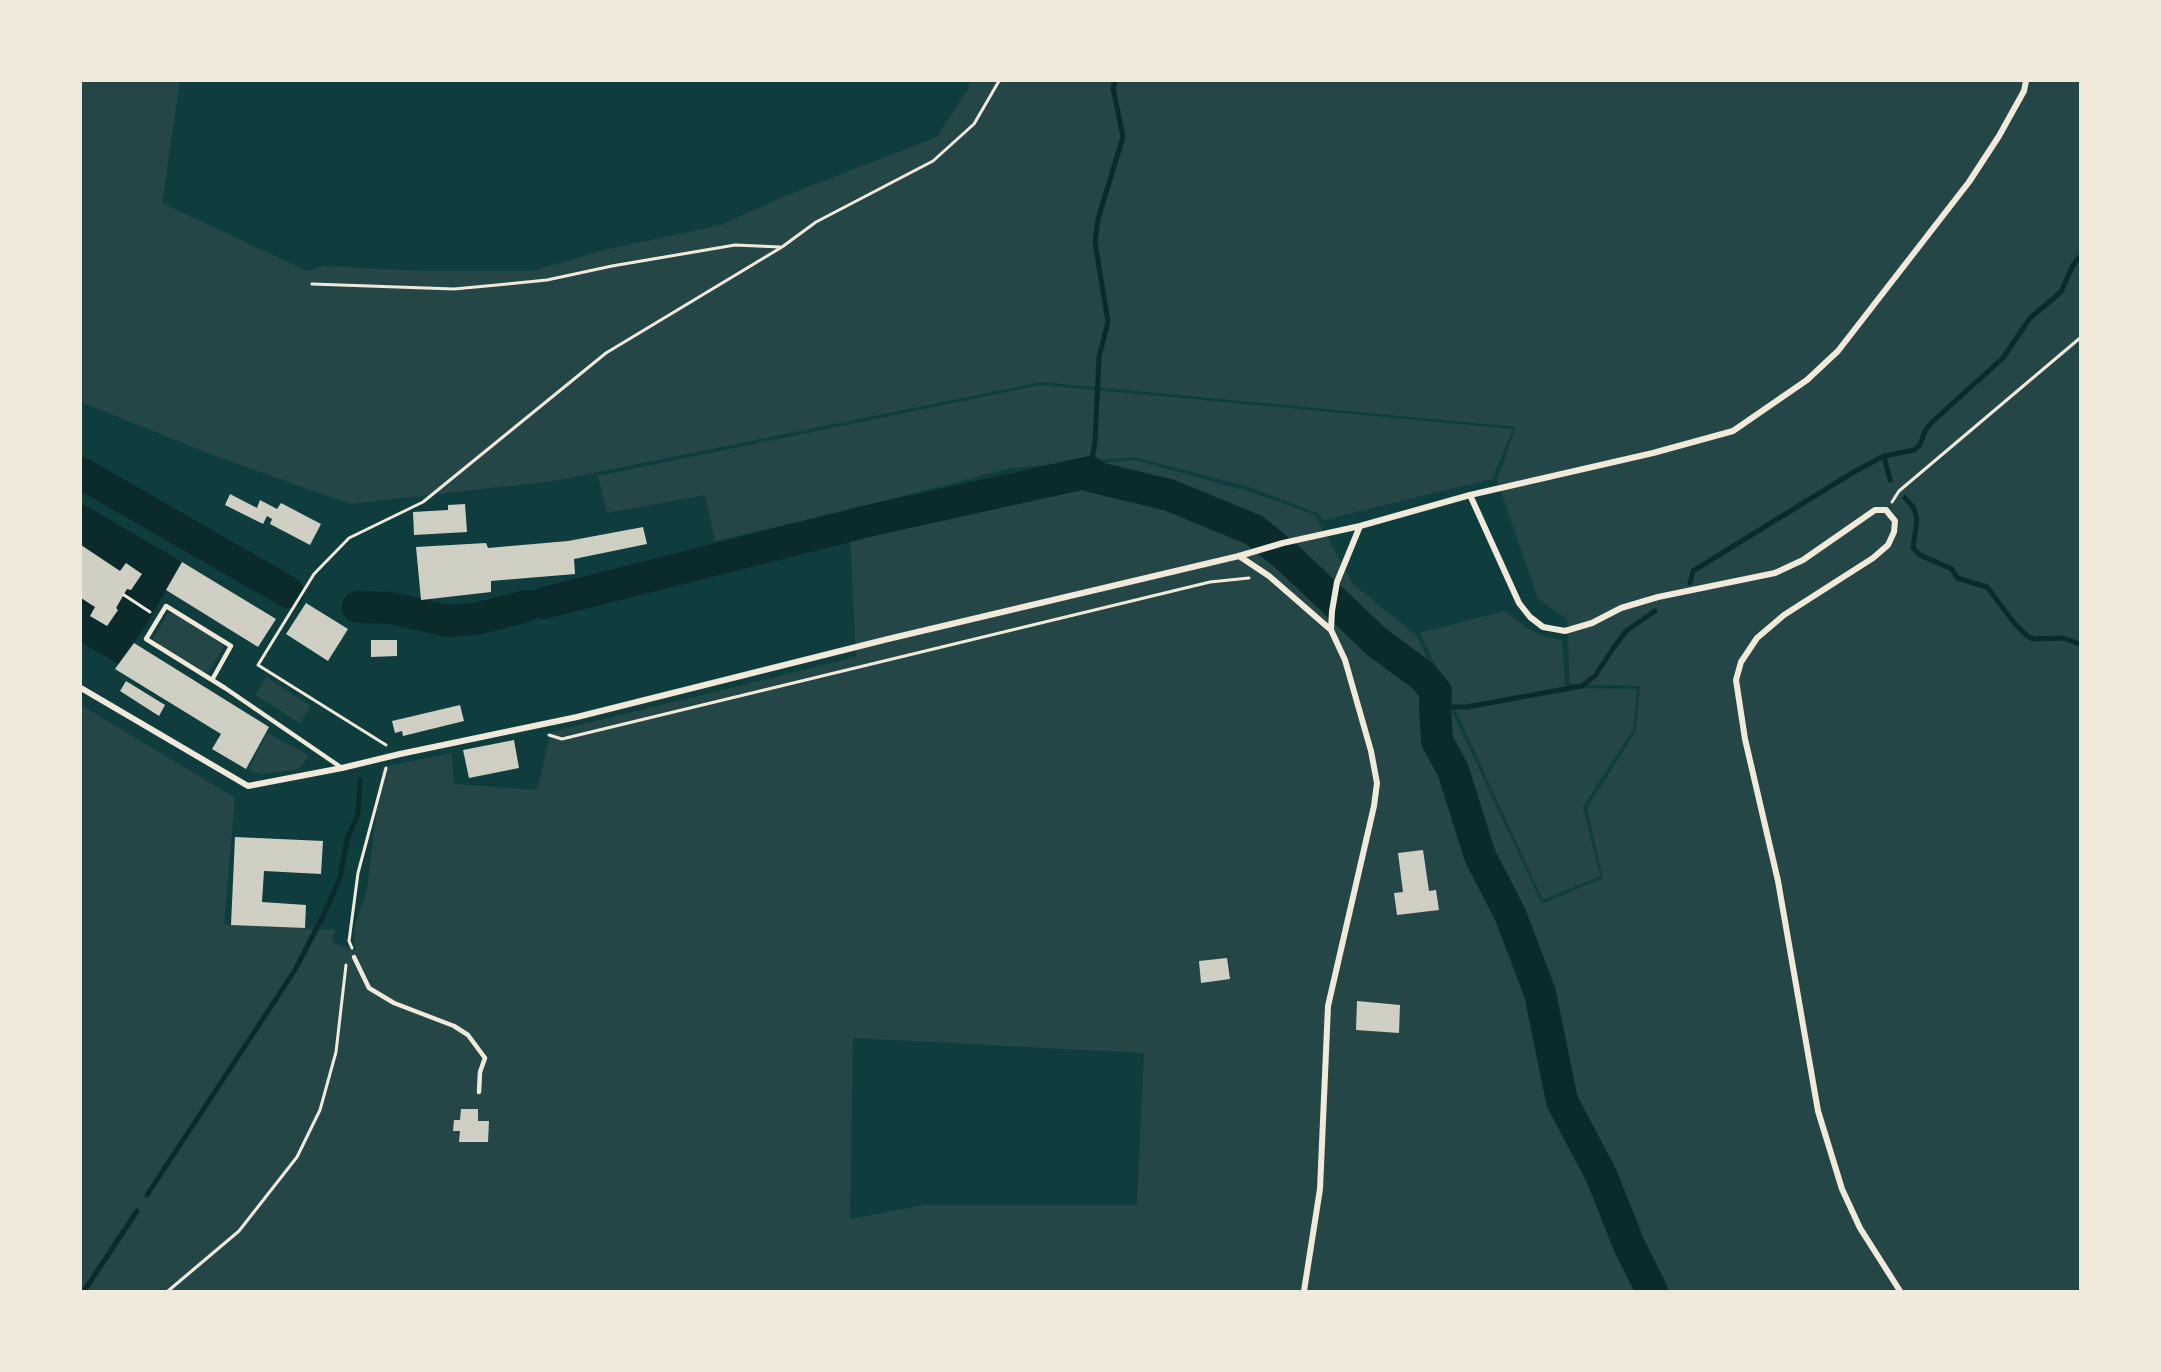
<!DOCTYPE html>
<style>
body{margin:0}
#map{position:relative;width:2161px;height:1372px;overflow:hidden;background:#0f3d3e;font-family:Manrope,sans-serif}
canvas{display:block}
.frame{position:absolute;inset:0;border:82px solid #f1e9da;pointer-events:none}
</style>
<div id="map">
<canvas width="2161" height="1372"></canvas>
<div class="frame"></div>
</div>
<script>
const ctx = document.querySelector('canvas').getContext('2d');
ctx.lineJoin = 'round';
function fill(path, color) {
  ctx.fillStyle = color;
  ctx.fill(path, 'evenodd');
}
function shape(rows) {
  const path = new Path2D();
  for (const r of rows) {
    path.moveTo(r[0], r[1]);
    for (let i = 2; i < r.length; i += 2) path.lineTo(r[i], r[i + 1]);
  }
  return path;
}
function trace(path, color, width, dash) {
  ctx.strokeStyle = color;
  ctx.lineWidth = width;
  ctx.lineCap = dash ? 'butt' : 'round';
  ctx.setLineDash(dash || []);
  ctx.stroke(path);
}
fill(shape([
 [81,81,180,81,162,203,307,271,324,266,423,271,532,271,605,250,720,225,785,196,937,137,968,89,969,81,2080,81,2080,1291,81,1291,81,705,235,798,224,924,335,930,332,942,357,951,354,944,355,924,367,890,382,767,452,753,454,784,537,790,551,732,856,657,849,515,1014,472,1134,460,1248,491,1315,515,1353,584,1417,636,1542,904,1603,878,1587,808,1636,731,1640,686,1570,684,1567,619,1538,599,1497,480,1516,427,1041,382,554,481,350,504,218,457,81,402],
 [853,1038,1144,1053,1137,1205,925,1205,850,1219],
 [1041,385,1513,429,1492,479,1324,520,1317,513,1249,487,1134,457,1011,468,852,509,715,541,705,495,607,513,598,476],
 [1505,611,1525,627,1543,636,1562,640,1565,688,1637,689,1633,730,1583,807,1600,876,1543,900,1420,633],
 [175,612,223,642,223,648,208,672,204,674,155,644,156,641,153,639,168,613,172,614],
 [266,677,311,706,300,723,255,695],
 [267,733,309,755,302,766,295,770,261,774,251,771,249,768]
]), '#244646');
fill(shape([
 [81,503,182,562,145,627,118,664,81,642,81,598,95,607,90,616,108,626,118,610,116,608,127,589,131,590,141,574,126,563,120,571,81,545]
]), '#0a2a2b');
trace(shape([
 [1884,456,1890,480],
 [1090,472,1095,442,1099,357,1108,322,1095,242,1098,219,1123,137,1113,88,1115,81],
 [1905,498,1914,508,1917,520,1913,548,1920,555,1952,569,1957,578,1987,587,2015,624,2027,636,2033,639,2063,638,2080,644],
 [1690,583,1693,571,1852,473,1884,456,1914,450,1920,445,1925,431,1932,422,2003,358,2030,318,2061,292,2073,265,2080,257],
 [1435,707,1467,707,1582,686,1595,676,1614,647,1626,631,1655,611],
 [147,1195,295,970,323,916,340,878,347,839,358,814,360,780],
 [84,1291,137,1211]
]), '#0a2a2b', 5);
trace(shape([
 [81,473,288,592],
 [544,603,868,521,1090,472,1090,476,1169,495,1254,530,1285,555,1378,643,1423,676,1436,692,1435,707,1437,741,1453,770,1480,856,1510,914,1540,993,1562,1101,1602,1177,1629,1245,1652,1291],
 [358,607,391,608,447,621,476,619,526,606]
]), '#0a2a2b', 32);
fill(shape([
 [230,494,257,508,260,500,277,509,281,503,321,524,310,545,270,524,272,519,267,516,263,524,225,505],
 [465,504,467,532,414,535,413,512,448,510,448,505],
 [643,527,647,544,574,559,575,574,491,581,491,592,421,600,416,547,486,543,488,548,568,541],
 [81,545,120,571,126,563,142,574,131,590,127,589,116,608,118,610,107,626,90,616,95,607,81,598],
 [182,562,276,619,258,647,166,590],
 [306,603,348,629,328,661,286,634],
 [371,640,397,640,397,656,371,657],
 [134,643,269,727,246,769,212,749,221,734,115,669],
 [126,681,165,705,159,716,120,691],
 [460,705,464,721,403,736,402,731,395,733,392,721],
 [514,740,519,768,469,778,463,750],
 [235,837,323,841,321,874,264,871,262,902,306,905,305,928,231,925],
 [1423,850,1429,891,1436,890,1439,910,1397,915,1394,893,1403,892,1398,853],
 [1227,958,1230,979,1201,983,1199,961],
 [1357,1001,1400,1005,1399,1033,1356,1030],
 [461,1109,478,1109,478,1121,489,1121,488,1142,459,1142,460,1131,453,1131,454,1120,460,1120]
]), '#cfcfc3');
trace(shape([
 [312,284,454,289,497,285,547,280,612,266,735,245,780,247],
 [1892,502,1899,491,2080,338],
 [124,595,150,612],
 [549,735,562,739,1210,582,1249,578],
 [386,745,258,665,314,574,349,538,423,502,606,353,782,247,816,222,933,161,974,124,999,81],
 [352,948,349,941,358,873,386,768],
 [168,1291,239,1231,297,1157,320,1110,336,1052,346,965]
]), '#f1e9da', 3);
trace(shape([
 [212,680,231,646,166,606,146,639,225,688,342,768],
 [354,957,369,988,394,1003,454,1026,468,1035,485,1058,480,1072,479,1092]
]), '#f1e9da', 4.5);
trace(shape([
 [1470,495,1519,603,1530,617,1543,627,1565,631,1592,623,1621,608,1658,597,1775,573,1803,560,1875,510,1886,510,1895,521,1894,532,1888,545,1873,558,1784,615,1757,638,1741,662,1736,680,1745,739,1778,881,1818,1111,1842,1189,1860,1228,1900,1291],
 [1239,556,1269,576,1331,630,1345,660,1371,751,1377,783,1374,806,1328,1006,1320,1189,1304,1291],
 [1331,630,1332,611,1337,582,1360,526],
 [81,688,248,786,342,768,400,754,577,717,888,639,1239,556,1283,543,1360,526,1470,495,1653,453,1733,431,1807,380,1838,351,1969,182,1999,136,2024,91,2026,81]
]), '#f1e9da', 6);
</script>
